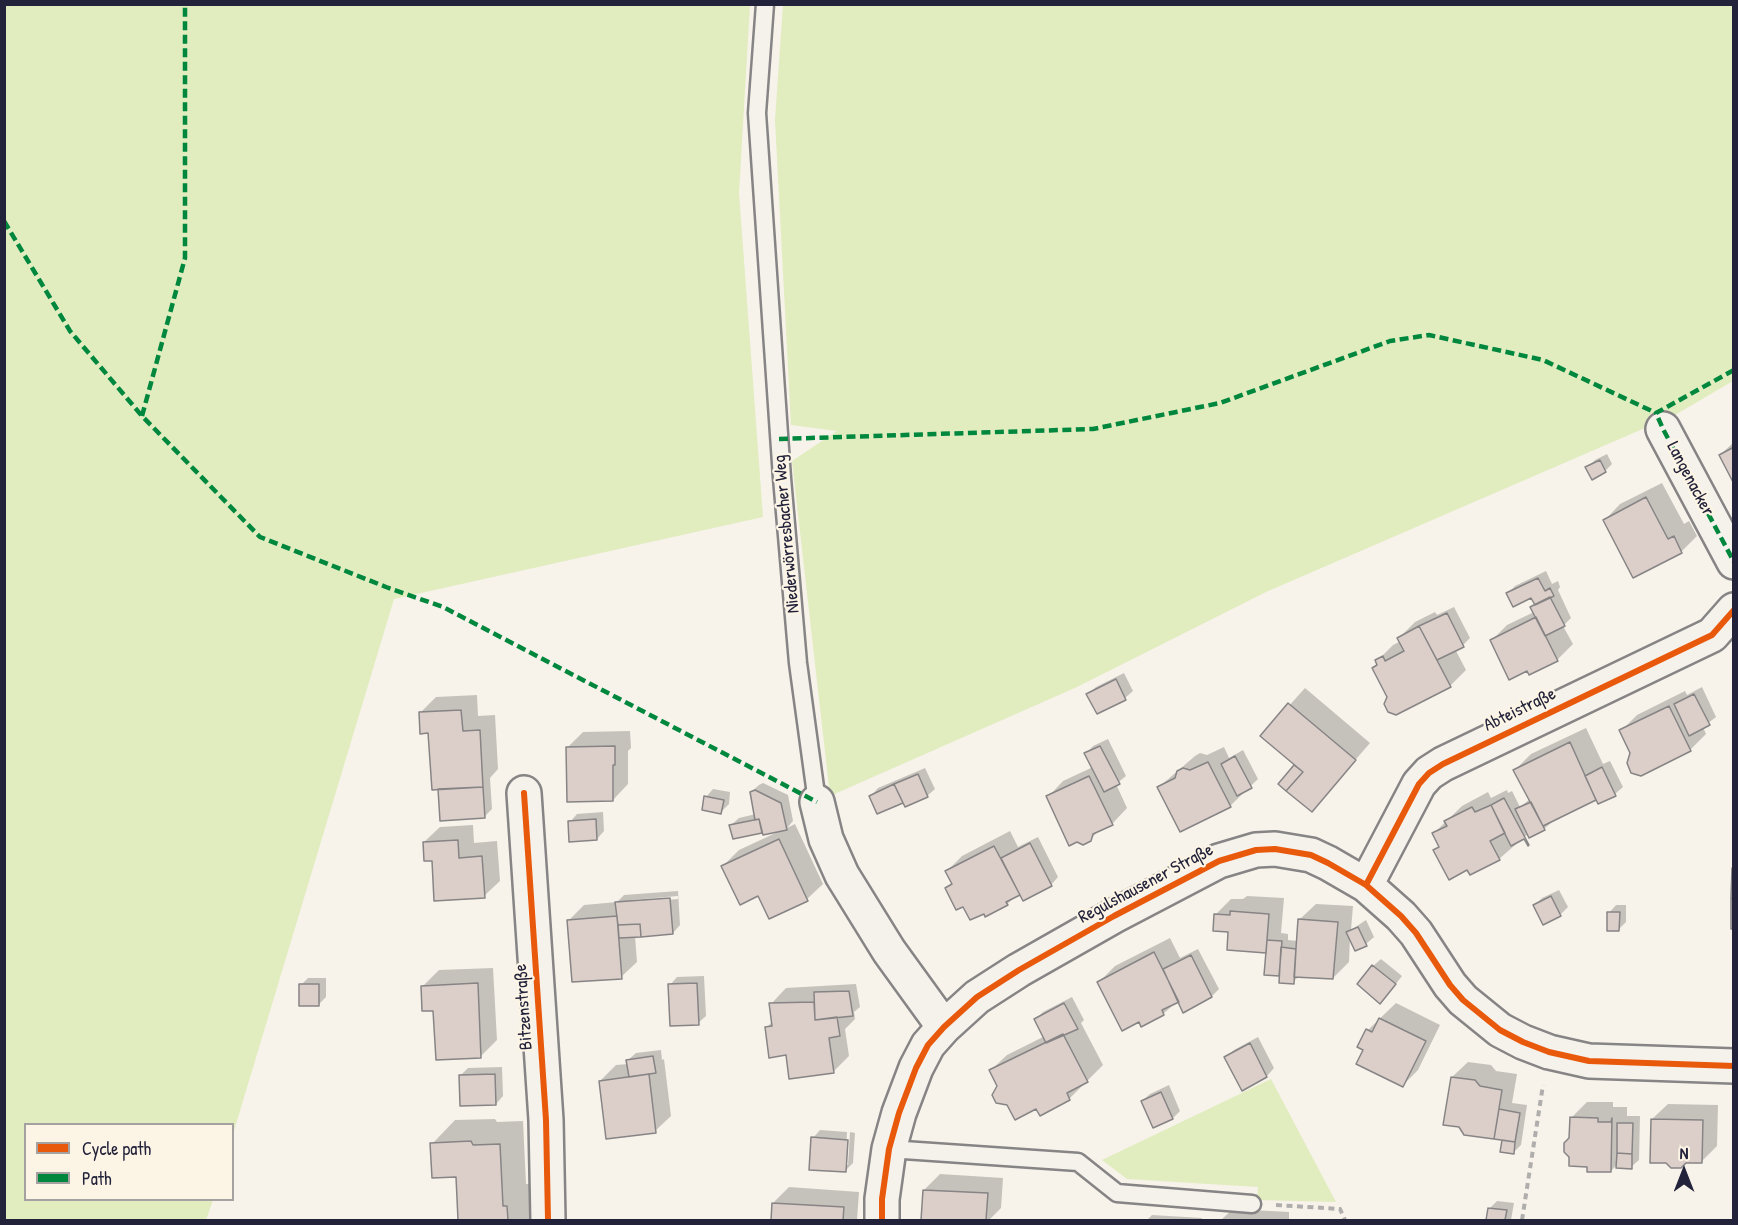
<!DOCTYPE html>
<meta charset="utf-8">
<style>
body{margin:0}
#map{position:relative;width:1738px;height:1225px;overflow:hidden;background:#f7f3ea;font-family:"Patrick Hand",sans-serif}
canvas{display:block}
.frame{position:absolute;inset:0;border:6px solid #22223b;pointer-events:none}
.legend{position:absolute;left:24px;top:1123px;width:210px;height:78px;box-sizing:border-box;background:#fcf5e5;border:2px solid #a5a1a1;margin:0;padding:8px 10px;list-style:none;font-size:18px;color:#22223b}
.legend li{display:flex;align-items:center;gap:12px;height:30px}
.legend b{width:30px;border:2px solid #a5a1a1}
.north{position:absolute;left:1654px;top:1141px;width:60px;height:60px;-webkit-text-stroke:4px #fcf5e5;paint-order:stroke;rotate:0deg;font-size:16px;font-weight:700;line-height:24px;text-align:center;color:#22223b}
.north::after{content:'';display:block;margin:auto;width:21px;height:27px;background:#22223b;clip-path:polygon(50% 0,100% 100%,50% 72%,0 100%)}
</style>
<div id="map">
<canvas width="1738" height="1225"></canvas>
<div class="frame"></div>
<ul class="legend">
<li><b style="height:8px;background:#e8590c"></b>Cycle path</li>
<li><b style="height:8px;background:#00873e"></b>Path</li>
</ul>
<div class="north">N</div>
</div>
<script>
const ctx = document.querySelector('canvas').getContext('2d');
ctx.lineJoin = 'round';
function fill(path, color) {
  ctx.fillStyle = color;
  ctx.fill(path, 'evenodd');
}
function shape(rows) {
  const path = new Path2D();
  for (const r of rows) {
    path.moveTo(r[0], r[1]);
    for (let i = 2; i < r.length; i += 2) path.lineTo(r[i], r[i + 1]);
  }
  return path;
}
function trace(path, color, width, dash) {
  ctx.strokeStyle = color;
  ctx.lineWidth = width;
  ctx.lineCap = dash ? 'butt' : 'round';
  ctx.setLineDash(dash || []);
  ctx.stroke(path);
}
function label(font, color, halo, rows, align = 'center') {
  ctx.font = font + ' "Patrick Hand",sans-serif';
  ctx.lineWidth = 4.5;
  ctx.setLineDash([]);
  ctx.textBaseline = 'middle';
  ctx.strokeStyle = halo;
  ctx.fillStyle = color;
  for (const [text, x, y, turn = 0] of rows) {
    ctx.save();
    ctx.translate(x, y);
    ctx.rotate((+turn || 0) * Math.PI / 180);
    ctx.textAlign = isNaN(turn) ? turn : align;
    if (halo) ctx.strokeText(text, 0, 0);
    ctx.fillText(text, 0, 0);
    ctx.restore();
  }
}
fill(shape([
 [5,4,750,5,739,193,763,517,394,599,233,1134,232,1124,26,1124,26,1200,213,1200,206,1220,5,1220],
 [783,5,1733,5,1733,381,1675,415,1266,592,1077,687,830,796,792,461,837,431,791,425,775,120],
 [1271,1079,1336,1202,1257,1200,1258,1187,1127,1179,1102,1160]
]), '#e1ecbf');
fill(shape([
 [1734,442,1734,481,1720,455],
 [1607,454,1612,464,1605,471,1587,468,1595,460],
 [1662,483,1684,524,1689,521,1697,536,1681,552,1605,520,1620,504],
 [1546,571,1552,584,1558,581,1560,587,1558,590,1571,618,1563,626,1573,644,1557,660,1492,640,1507,625,1534,612,1532,608,1536,603,1532,596,1508,593,1515,586],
 [1454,607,1470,638,1463,645,1455,649,1466,670,1450,686,1388,697,1373,668,1378,663,1377,661,1393,645,1401,641,1399,638,1415,622,1435,612,1437,615],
 [1124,673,1133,691,1125,698,1097,712,1088,694,1096,687],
 [1702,687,1716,717,1703,727,1706,734,1690,750,1632,753,1621,731,1637,715,1685,691,1687,695],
 [1305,688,1370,743,1312,810,1280,784,1297,765,1262,736],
 [477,695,478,716,495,715,498,769,490,778,492,809,485,816,439,788,429,732,420,713,436,697],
 [1586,728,1603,764,1610,761,1623,787,1615,794,1597,797,1552,822,1544,829,1529,833,1499,859,1468,868,1435,850,1440,845,1433,834,1462,806,1488,792,1491,798,1507,790,1508,793,1512,791,1520,807,1530,799,1515,770,1531,754],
 [630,731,631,748,628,751,628,784,613,800,567,748,583,732],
 [1108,739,1126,776,1116,784,1127,808,1112,824,1101,828,1090,840,1048,797,1063,781,1093,767,1086,754,1093,746],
 [1224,747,1229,758,1243,750,1258,779,1230,806,1159,787,1195,756,1200,753,1207,755],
 [925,768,935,789,927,796,904,801,878,812,871,796,878,788],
 [763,783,788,795,793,821,787,828,795,824,823,884,807,899,759,894,723,866,739,850,782,830,734,838,731,825,739,818,756,814,751,792,759,785],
 [713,789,730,792,729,804,721,812,706,797],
 [603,812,604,831,597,839,570,822,577,814],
 [473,825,474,843,497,841,500,881,484,896,433,860,424,842,440,827],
 [1010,831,1018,847,1038,837,1058,877,1051,885,1020,893,1007,904,984,912,964,905,947,888,952,882,947,871,962,856],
 [1559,890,1568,907,1560,915,1543,923,1534,906,1542,898],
 [678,891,680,925,673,933,635,936,637,962,621,977,569,920,584,905,617,902,624,895],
 [678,896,678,899,632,903,632,900],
 [1247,896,1284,898,1281,933,1288,934,1288,940,1298,941,1300,919,1316,904,1353,906,1351,930,1366,920,1374,937,1366,944,1356,949,1350,937,1349,962,1333,978,1300,975,1293,982,1281,975,1266,974,1268,949,1230,931,1216,914,1231,899,1243,899],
 [1616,905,1626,905,1626,922,1618,930,1609,913],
 [1170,938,1180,958,1198,949,1219,989,1212,996,1179,1000,1163,1014,1142,1025,1099,982,1115,966],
 [1381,959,1402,976,1388,994,1373,966],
 [493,968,497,1040,481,1056,435,1009,423,986,439,970],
 [704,976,706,1016,698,1023,670,985,677,977],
 [308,978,326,978,326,997,319,1004,301,985],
 [856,984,860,1007,854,1012,855,1019,845,1029,849,1056,833,1072,787,1053,766,1028,773,1021,771,1004,786,988],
 [1072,997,1084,1020,1081,1023,1103,1065,1069,1099,1037,1107,999,1086,991,1070,1007,1055,1045,1036,1036,1019,1043,1012],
 [1396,1003,1440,1025,1418,1070,1403,1085,1365,1049,1359,1046,1368,1030],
 [1258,1037,1274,1068,1267,1076,1243,1089,1226,1057,1234,1050],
 [661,1050,662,1060,664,1059,671,1116,655,1131,600,1081,616,1065,628,1064,628,1060,636,1053],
 [1468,1062,1491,1065,1496,1071,1517,1074,1512,1103,1527,1105,1521,1145,1513,1153,1504,1139,1465,1133,1452,1077],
 [502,1067,503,1096,496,1104,460,1076,468,1068],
 [1169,1085,1180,1111,1173,1118,1142,1101,1150,1094],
 [1587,1102,1613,1102,1613,1107,1627,1107,1627,1116,1640,1116,1639,1160,1631,1167,1618,1163,1611,1171,1589,1165,1570,1156,1571,1118],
 [1668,1104,1718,1105,1717,1146,1701,1162,1652,1119],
 [495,1119,497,1122,523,1121,526,1184,530,1184,532,1220,460,1220,458,1176,432,1144,455,1120],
 [820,1130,847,1132,845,1165,848,1165,850,1132,855,1133,853,1163,845,1171,813,1138],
 [940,1174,1003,1178,1001,1208,989,1220,923,1220,924,1190],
 [789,1187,859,1192,857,1220,772,1220,773,1203],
 [1497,1201,1514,1203,1511,1220,1488,1220,1490,1208],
 [1233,1209,1289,1212,1289,1220,1221,1220],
 [1152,1215,1202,1218,1202,1220,1147,1220]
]), '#0003');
const building = shape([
 [1734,447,1734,484,1719,455,1734,447],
 [1600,460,1606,472,1592,480,1585,467,1600,460],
 [1646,497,1668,539,1674,536,1682,553,1633,578,1603,520,1646,497],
 [1538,578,1545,591,1550,588,1554,596,1535,605,1531,598,1513,607,1506,593,1538,578],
 [1550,597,1565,626,1545,636,1530,607,1550,597],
 [1447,613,1464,647,1437,660,1419,626,1447,613],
 [1536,617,1558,661,1529,675,1527,671,1509,680,1490,640,1536,617],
 [1419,626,1451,687,1396,715,1388,712,1384,704,1387,697,1372,668,1377,665,1375,660,1383,656,1385,661,1404,651,1397,638,1419,626],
 [1116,679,1126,700,1097,714,1086,694,1116,679],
 [1694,694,1710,725,1689,736,1674,704,1694,694],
 [1288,703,1356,760,1312,812,1286,791,1303,772,1260,736,1288,703],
 [1669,706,1691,751,1641,776,1631,773,1627,763,1630,753,1619,730,1669,706],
 [461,710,463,731,480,730,483,787,432,790,428,733,420,734,419,712,461,710],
 [1570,742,1596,800,1543,826,1513,770,1570,742],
 [615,746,615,765,613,765,613,801,567,802,566,747,615,746],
 [1100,746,1120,784,1104,792,1084,753,1100,746],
 [1235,756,1252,788,1237,796,1221,764,1235,756],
 [1208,762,1231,807,1180,832,1157,787,1175,778,1177,771,1183,768,1190,770,1208,762],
 [1294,765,1303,772,1286,791,1278,784,1294,765],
 [1602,767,1616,796,1598,804,1585,776,1602,767],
 [918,774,928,797,905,807,894,784,918,774],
 [1089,776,1113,825,1093,834,1091,841,1083,845,1077,842,1069,846,1046,796,1089,776],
 [894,784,903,803,877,814,869,796,894,784],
 [483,787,485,818,440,821,438,789,483,787],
 [755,790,781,803,787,830,763,835,759,819,755,820,750,792,755,790],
 [704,796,724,800,721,814,702,810,704,796],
 [1504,798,1529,845,1528,846,1524,839,1511,846,1505,834,1491,805,1504,798],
 [1531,802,1545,830,1529,838,1515,809,1531,802],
 [1491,805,1505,833,1490,841,1500,860,1470,875,1467,870,1449,880,1433,850,1439,847,1432,833,1447,826,1444,821,1472,807,1475,812,1491,805],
 [596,819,597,840,569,842,568,821,596,819],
 [759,819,762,833,733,839,729,825,759,819],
 [779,839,808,901,769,919,758,896,740,905,721,866,779,839],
 [458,840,459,858,482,856,485,898,434,901,432,861,424,861,423,842,458,840],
 [1030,843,1052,886,1023,901,1001,858,1030,843],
 [994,846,1020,895,1006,902,1008,905,985,917,984,914,970,920,963,907,956,910,945,888,952,884,945,871,994,846],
 [1732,868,1734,868,1734,899,1731,898,1732,868],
 [1551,896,1561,916,1543,925,1533,905,1551,896],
 [670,898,673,934,641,937,640,924,618,925,615,902,670,898],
 [1731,898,1734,899,1734,929,1731,929,1731,898],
 [1230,911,1269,914,1266,953,1227,950,1228,932,1213,931,1214,914,1230,915,1230,911],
 [1607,912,1620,912,1619,931,1607,931,1607,912],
 [617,916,622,979,572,982,567,920,617,916],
 [1298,919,1338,922,1333,979,1294,977,1298,919],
 [640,924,641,937,619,938,618,925,640,924],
 [1358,927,1367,946,1355,951,1346,932,1358,927],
 [1267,940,1282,941,1279,976,1264,975,1267,940],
 [1281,947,1296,949,1294,984,1279,983,1281,947],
 [1154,952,1179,1002,1162,1010,1164,1015,1141,1027,1139,1022,1122,1031,1097,982,1154,952],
 [1191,955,1212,997,1183,1013,1163,969,1191,955],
 [1372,965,1396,984,1380,1004,1357,984,1372,965],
 [478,983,481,1058,436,1060,433,1011,422,1011,421,986,478,983],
 [697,983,699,1025,670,1026,668,984,697,983],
 [299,984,319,984,319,1006,299,1006,299,984],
 [849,991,853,1016,815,1020,814,992,849,991],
 [814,1002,815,1020,837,1017,840,1036,829,1038,834,1073,789,1079,786,1055,769,1058,765,1027,772,1026,769,1003,814,1002],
 [1064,1003,1078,1029,1046,1043,1034,1019,1064,1003],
 [1379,1018,1426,1041,1403,1087,1356,1064,1363,1050,1357,1047,1366,1029,1372,1032,1379,1018],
 [1063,1034,1088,1082,1067,1093,1070,1100,1040,1116,1036,1109,1015,1120,1007,1105,996,1103,992,1095,997,1086,989,1070,1063,1034],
 [1250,1043,1267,1077,1242,1091,1224,1057,1250,1043],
 [653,1056,656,1073,629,1077,626,1060,653,1056],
 [495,1074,496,1105,460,1106,459,1075,495,1074],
 [649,1074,656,1133,606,1139,599,1081,649,1074],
 [1451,1077,1475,1080,1480,1086,1502,1090,1494,1139,1464,1135,1459,1127,1443,1125,1451,1077],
 [1161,1092,1173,1119,1153,1128,1141,1101,1161,1092],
 [1499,1109,1520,1113,1515,1142,1494,1139,1499,1109],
 [1570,1117,1598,1118,1598,1122,1611,1122,1612,1118,1611,1172,1587,1172,1587,1167,1569,1166,1569,1157,1564,1152,1564,1143,1569,1138,1570,1117],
 [1651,1119,1703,1120,1702,1163,1686,1163,1681,1168,1671,1168,1666,1163,1650,1163,1651,1119],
 [1617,1123,1633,1123,1632,1154,1617,1153,1617,1123],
 [811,1137,848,1140,846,1172,809,1170,811,1137],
 [1502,1140,1515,1142,1514,1154,1500,1152,1502,1140],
 [471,1141,473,1145,500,1144,503,1206,507,1206,508,1220,458,1220,456,1177,432,1178,430,1143,471,1141],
 [1617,1153,1632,1154,1632,1169,1616,1168,1617,1153],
 [923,1190,988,1193,986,1220,921,1220,923,1190],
 [772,1203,844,1207,843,1220,771,1220,772,1203],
 [1488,1208,1507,1210,1505,1220,1486,1220,1488,1208]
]);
fill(building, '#dccfc9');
trace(building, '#868485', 1.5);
const lane = shape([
 [765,4,757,113,782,478,798,663,817,802],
 [889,1149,1078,1162,1117,1193,1252,1204]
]);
const street = shape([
 [1663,429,1734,562],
 [524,793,546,1120,548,1220],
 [817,802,826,839,842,875,889,951,944,1027],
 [1366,885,1419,784,1429,773,1443,764,1712,635,1734,610],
 [882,1220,882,1199,889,1149,899,1113,916,1068,928,1045,944,1027,977,997,1019,970,1114,916,1219,861,1256,850,1275,849,1311,855,1328,863,1366,885,1401,916,1416,933,1450,985,1463,1000,1500,1030,1523,1042,1549,1052,1589,1061,1734,1066]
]);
trace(lane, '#868485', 21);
trace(street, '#868485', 38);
trace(shape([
 [1276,1205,1340,1209,1345,1220],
 [1522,1220,1543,1085]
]), '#b0aead', 4, [6, 4.5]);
trace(lane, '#f5f2ec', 16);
trace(street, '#f5f2ec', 33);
trace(shape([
 [4,221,70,331,142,416,260,537,386,587,443,607,817,802],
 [1734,370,1656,413,1663,429,1734,562],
 [142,416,185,258,185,4],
 [779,439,1093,429,1220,403,1390,341,1429,335,1543,360,1656,413]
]), '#00873e', 4.5, [9, 4.5]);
trace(shape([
 [524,793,546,1120,548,1220],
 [1366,885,1419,784,1429,773,1443,764,1712,635,1734,610],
 [882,1220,882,1199,889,1149,899,1113,916,1068,928,1045,944,1027,977,997,1019,970,1114,916,1219,861,1256,850,1275,849,1311,855,1328,863,1366,885,1401,916,1416,933,1450,985,1463,1000,1500,1030,1523,1042,1549,1052,1589,1061,1734,1066]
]), '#e8590c', 6);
label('18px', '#22223b', '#fcf5e5', [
 ["Langenacker",1690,479,62],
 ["Niederwörresbacher Weg",787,534,-95],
 ["Abteistraße",1520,710,-26],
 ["Regulshausener Straße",1146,884,-28],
 ["Bitzenstraße",524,1007,-94]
]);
</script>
